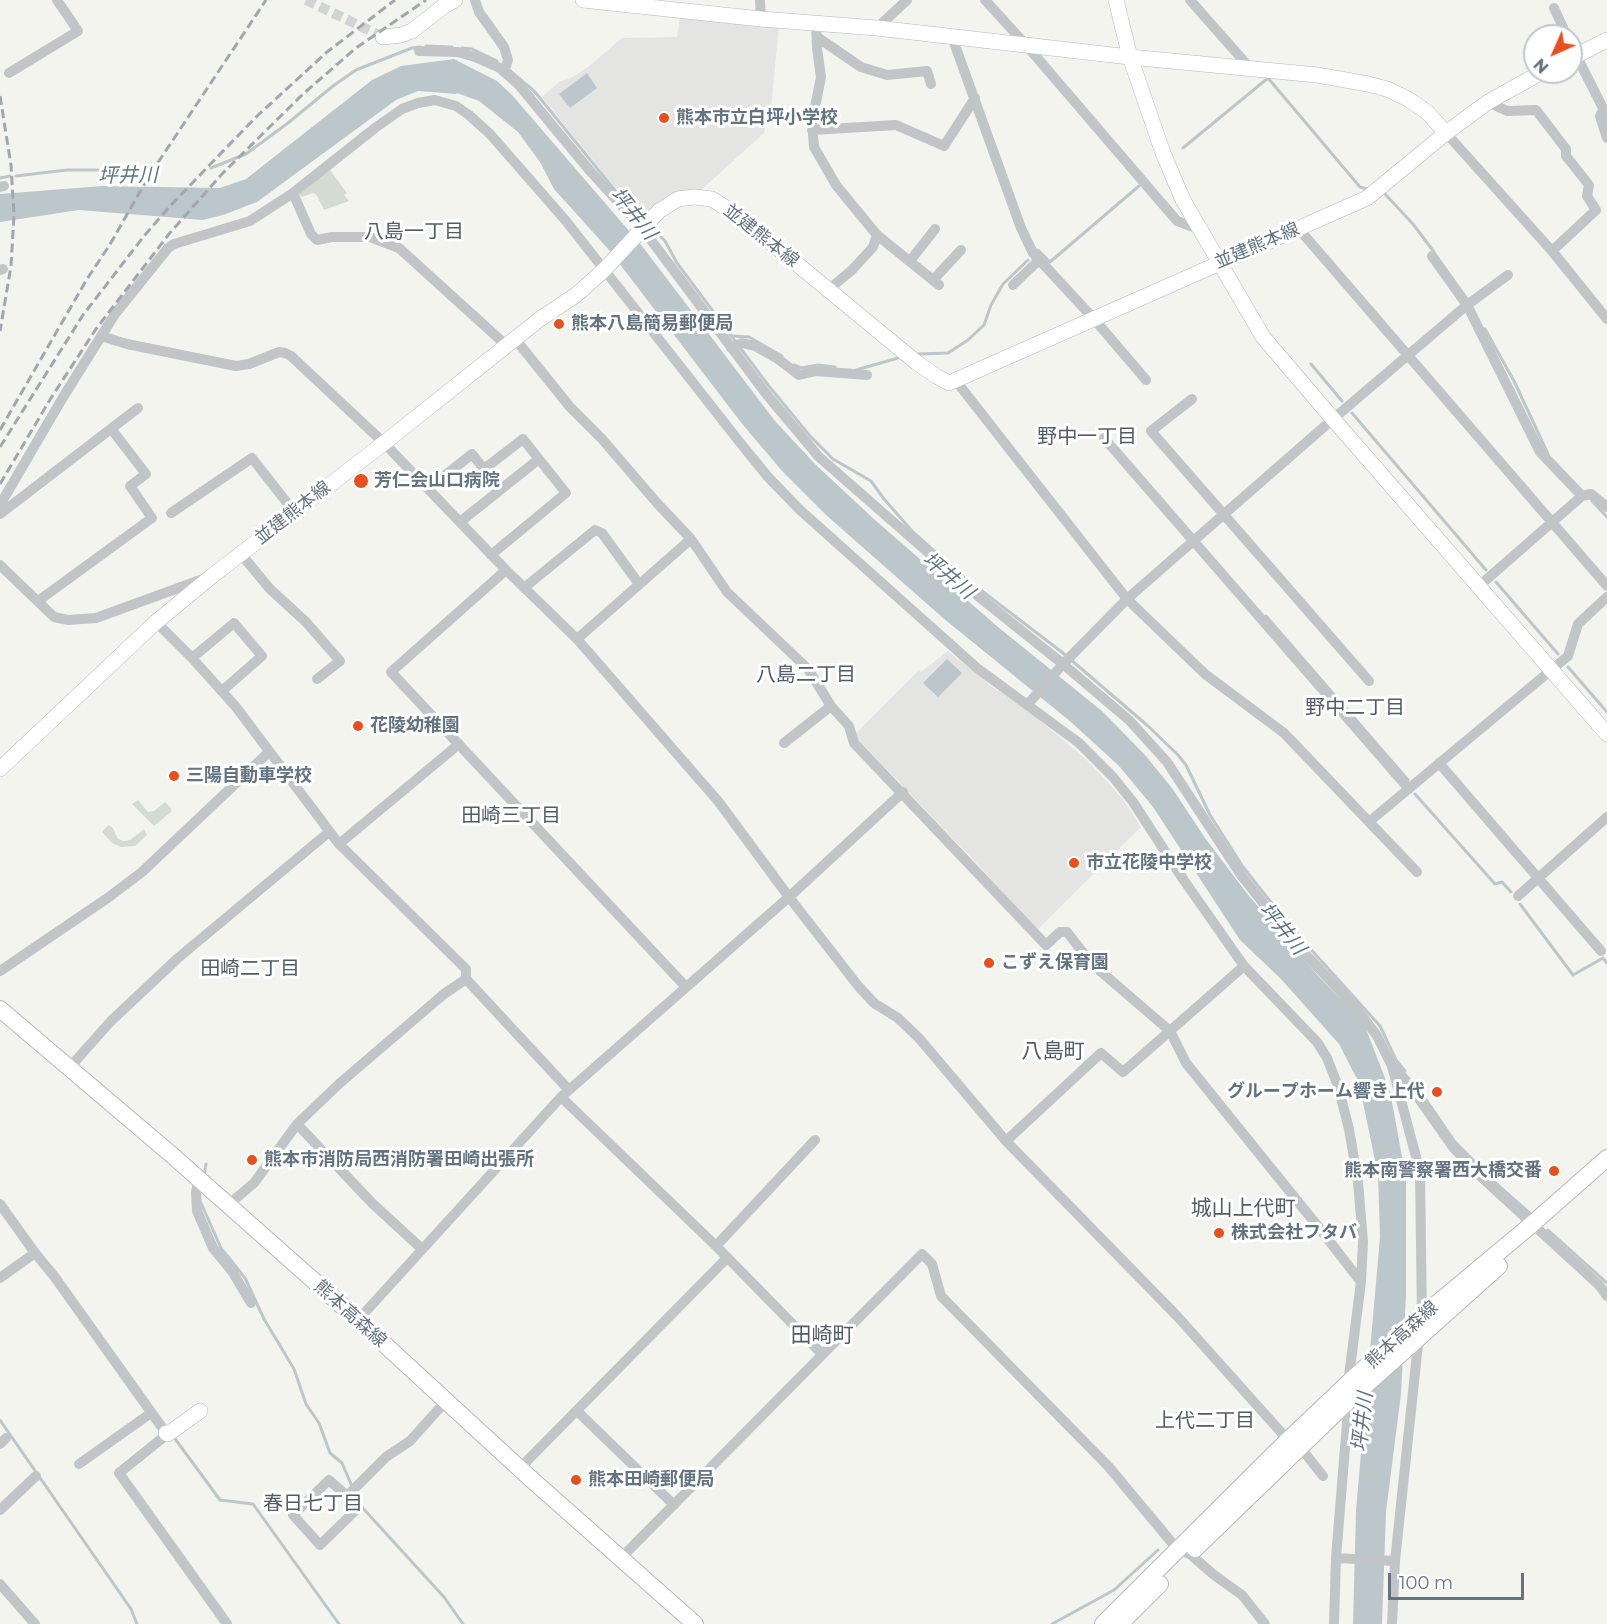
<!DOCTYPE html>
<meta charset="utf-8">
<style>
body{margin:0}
#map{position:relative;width:1607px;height:1624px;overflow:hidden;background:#f4f4ef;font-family:Montserrat,sans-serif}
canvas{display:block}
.north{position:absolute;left:1523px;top:24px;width:60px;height:60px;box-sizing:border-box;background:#fff;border:2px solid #c0c7cd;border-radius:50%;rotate:225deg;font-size:16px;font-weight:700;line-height:24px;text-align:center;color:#627381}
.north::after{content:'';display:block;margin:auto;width:21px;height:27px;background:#e74f1c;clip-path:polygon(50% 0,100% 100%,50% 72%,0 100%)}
.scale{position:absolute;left:1388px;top:1573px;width:136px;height:27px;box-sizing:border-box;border:3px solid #627381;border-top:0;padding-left:8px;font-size:18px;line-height:21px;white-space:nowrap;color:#627381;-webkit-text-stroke:4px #fff;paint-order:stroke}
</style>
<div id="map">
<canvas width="1607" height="1624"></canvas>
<div class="north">N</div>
<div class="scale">100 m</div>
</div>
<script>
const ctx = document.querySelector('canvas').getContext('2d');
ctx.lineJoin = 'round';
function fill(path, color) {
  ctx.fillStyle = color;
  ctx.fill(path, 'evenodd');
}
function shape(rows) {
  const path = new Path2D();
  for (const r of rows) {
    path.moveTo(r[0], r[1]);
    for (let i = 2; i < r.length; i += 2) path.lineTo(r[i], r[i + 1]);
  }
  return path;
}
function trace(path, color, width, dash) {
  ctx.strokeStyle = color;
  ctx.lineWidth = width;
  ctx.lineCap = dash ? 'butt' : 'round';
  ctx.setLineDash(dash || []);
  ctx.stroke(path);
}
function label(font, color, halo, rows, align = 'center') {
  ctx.font = font + ' Montserrat,"Noto Sans JP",sans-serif';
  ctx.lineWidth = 6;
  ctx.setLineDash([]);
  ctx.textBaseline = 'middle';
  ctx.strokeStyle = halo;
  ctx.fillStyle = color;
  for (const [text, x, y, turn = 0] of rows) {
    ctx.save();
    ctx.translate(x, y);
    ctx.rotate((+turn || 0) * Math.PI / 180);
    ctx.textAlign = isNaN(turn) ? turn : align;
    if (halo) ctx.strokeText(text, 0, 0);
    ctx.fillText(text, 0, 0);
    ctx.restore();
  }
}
fill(shape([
 [680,17,760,27,779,26,771,108,764,133,699,192,645,218,632,208,542,97,560,81,569,79,588,67,622,38,677,37],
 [948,651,994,688,1025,708,1087,760,1122,798,1141,827,1036,931,984,871,854,735,919,670,921,672]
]), '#e4e5e3');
fill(shape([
 [330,170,347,193,344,195,349,201,324,210,316,194,313,193,302,197,298,193],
 [138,800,148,812,154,811,165,802,171,808,171,812,154,826,132,804],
 [108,825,113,828,117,838,123,841,130,840,144,829,147,835,135,846,121,847,112,843,102,832]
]), '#d4dbd0');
fill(shape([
 [454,59,497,81,512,95,642,246,775,421,815,464,875,520,998,627,1102,711,1145,755,1172,788,1205,838,1249,896,1320,978,1363,1021,1390,1091,1406,1179,1406,1295,1401,1394,1386,1512,1382,1624,1353,1624,1356,1510,1380,1237,1378,1175,1359,1083,1339,1044,1281,979,1240,940,1153,807,1119,766,1071,722,943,618,825,514,783,472,743,425,609,250,554,189,540,162,518,132,479,101,457,93,456,94,418,91,396,100,257,202,223,215,203,220,79,210,0,222,0,194,102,186,220,188,246,179,372,80,401,66],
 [587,73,597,88,570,108,559,94],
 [947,659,962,673,938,697,923,683]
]), '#bcc7cc');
trace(shape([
 [426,46,452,47],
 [462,48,472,49,497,61],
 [508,69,535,92,618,194],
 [1183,148,1268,78,1360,187,1367,189],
 [211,168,246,154,288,123,333,86,356,70,412,48,420,47],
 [16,176,67,170,121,170],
 [0,178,10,176],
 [1385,194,1413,224,1434,252],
 [632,210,643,220],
 [650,226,665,241,677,263,768,385,810,436,833,459,871,481,884,499,912,531,965,578,1063,653,1148,726,1178,755,1186,765,1210,815,1243,867,1288,924,1380,1026,1396,1060,1405,1071],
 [1038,250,1050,262,1139,186],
 [1485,329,1514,381,1548,454],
 [732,336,749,337,782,356],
 [917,354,948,353,968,340,984,325,991,305,1003,284,1028,260],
 [1311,364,1342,401],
 [794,365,801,368,818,365,835,367],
 [856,370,898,358],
 [1352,413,1486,570],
 [1592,501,1607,517],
 [1496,582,1558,654],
 [1266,616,1408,780],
 [1568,667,1607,712],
 [1415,794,1495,884,1502,882,1511,892],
 [1520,904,1573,975,1603,958,1607,963],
 [1425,1098,1455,1142,1501,1188,1533,1216],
 [204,1176,206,1164],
 [201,1203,221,1248,245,1278,264,1319,294,1369,306,1404,319,1423,330,1453,342,1463,360,1505,444,1597,463,1624],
 [1548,1230,1607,1283],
 [0,1420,131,1609,137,1624],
 [173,1436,220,1500,253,1504,339,1624],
 [1052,1624,1114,1590,1158,1550]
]), '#bcc7cc', 3);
trace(shape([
 [306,0,383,37]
]), '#d0d4d4', 10, [10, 5]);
const secondary = shape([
 [583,0,761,19,877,28,1130,57,1317,75,1368,84,1387,89,1408,99,1427,112,1446,133],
 [1116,0,1130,57,1163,153,1183,200,1263,337,1333,419,1607,734],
 [383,37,401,35,412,31,444,6,455,0],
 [1571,58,1607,40],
 [0,769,156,622,212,576,384,443,540,319,576,295,604,270,659,211,678,199,695,197,712,199,740,217,916,362,936,376,949,383,1367,198,1446,133,1488,102,1542,72],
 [166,1433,168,1434,200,1411]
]);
const primary = shape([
 [0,1009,173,1156,358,1320,530,1478,695,1624],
 [1195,1549,1346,1403,1499,1266],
 [1103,1624,1288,1440,1348,1383,1422,1316,1531,1225,1607,1158],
 [1120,1624,1160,1584]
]);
trace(secondary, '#b3b8bc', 16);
trace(primary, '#b4b8bc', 18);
trace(shape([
 [475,0,479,12,504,47,508,60,504,72],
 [760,0,761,19],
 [985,0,1027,46,1177,221,1202,230],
 [1190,0,1250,68],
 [1554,8,1567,36],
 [816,23,817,48,821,77,812,122,814,147,836,185,877,235,873,247,852,270,828,290],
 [877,28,907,0],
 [817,37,861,67,887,75,927,71,931,84],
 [952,37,1021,228,1033,253,1094,319,1146,380],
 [1571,45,1607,116],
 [419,51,458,52,475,57,500,68,519,85,590,171,642,228,767,395,819,457,978,596,1063,664,1130,721,1167,762,1241,875,1292,940,1357,1009,1377,1036,1392,1066,1420,1172,1422,1320],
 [9,73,78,31,57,0],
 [1488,102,1507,111,1536,110,1566,149,1566,156,1589,185,1587,196,1596,210,1552,251],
 [1603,110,1600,116,1607,138],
 [812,130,896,125,944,146,975,98],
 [1446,133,1552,251,1607,319],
 [0,187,4,186],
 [293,193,311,234,317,240,332,237,370,237,399,248,507,346],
 [1298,228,1607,586],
 [877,235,939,285],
 [1432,256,1467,305,1540,452,1582,496,1478,587],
 [910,261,935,229],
 [0,270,3,269],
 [933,280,961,250],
 [1013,285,1039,260],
 [101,336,127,344,236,366,249,364,279,352,285,353,291,356,384,443,506,570,577,639,718,801,789,897,859,987,874,1003,898,1018,918,1037,1006,1141,1177,1316,1288,1440,1300,1447,1323,1476],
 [516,340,570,407,602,439,657,503,691,539,727,592,808,669,831,706,849,726,854,743,1046,945,1060,932,1067,932,1092,964,1170,1031,1186,1063,1320,1229,1361,1282],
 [731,348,742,343,755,346,778,359,799,375,816,371,867,375],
 [956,381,1127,599,1205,674,1284,733,1417,872],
 [1192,399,1151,431,1369,681],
 [1104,438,1409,789],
 [428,489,472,454,484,469,523,439,566,493,491,555],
 [1582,496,1591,494,1607,507],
 [0,505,62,399,115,314,168,248,174,244,250,221,293,193,375,128,402,109,418,103,435,100,456,106,469,115,490,134,566,221,738,440,768,477,800,510,977,668,1079,743,1113,777,1133,802,1183,879,1244,966,1317,1042,1327,1058,1338,1086,1349,1129,1358,1182,1363,1242,1361,1282,1348,1384],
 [171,513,252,458,295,513],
 [0,514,138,408],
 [460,522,539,459],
 [241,554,270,589,306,622,340,661,317,679],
 [0,565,54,617,68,620,96,618,203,579],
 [506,570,391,672,686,987],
 [524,588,595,530,602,533,639,584],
 [38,601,152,518,130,486,146,474,112,430],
 [156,622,192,658,236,707,339,844,466,969,466,979,569,1090],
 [577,639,691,539],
 [192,658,234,623,262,656,222,691],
 [1028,704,1063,664,1127,599,1333,419,1467,305,1508,275],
 [784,743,831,706],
 [1439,763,1601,951],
 [1370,821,1568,656,1578,624,1607,597],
 [339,844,459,744],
 [1518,896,1607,817],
 [0,971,109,897,142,872,269,752],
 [70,1067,111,1021,178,958,329,832],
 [1395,1068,1408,1083,1453,1147,1477,1173,1599,1285,1607,1296],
 [561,1097,716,1246,822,1354],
 [297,1124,372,1203,422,1249],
 [1006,1141,1101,1053,1123,1072,1244,966],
 [199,1179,196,1192,197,1211,213,1248,232,1271,251,1303],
 [0,1204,35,1253,54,1276,166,1433,165,1436,119,1473,227,1624],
 [228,1205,254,1183,297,1124,340,1083,444,994,466,979],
 [716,1246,815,1140],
 [0,1278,35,1253],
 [358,1320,561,1097,789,897,903,792],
 [577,1411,674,1505],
 [0,1444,6,1438],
 [79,1464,151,1413],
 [520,1468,727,1258],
 [347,1496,329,1480,293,1515,320,1545,356,1510,356,1507,347,1496,386,1457,410,1441,446,1401],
 [0,1510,36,1476],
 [621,1558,922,1254,932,1264,941,1296,1108,1466,1178,1550,1190,1554,1214,1575,1242,1595,1265,1624],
 [1336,1558,1395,1561],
 [0,1584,35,1624],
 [1334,1624,1336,1558,1347,1423,1346,1400],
 [1392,1624,1395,1561,1419,1335]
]), '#c1c5c8', 10);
trace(secondary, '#fff', 15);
trace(primary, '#fff', 16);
trace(shape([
 [0,96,11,165,14,215,11,266,0,331],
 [0,430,87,279,109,246,149,176,266,0],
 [0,447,83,315,144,236,170,206,256,117,327,52,395,0],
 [0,484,51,398,96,329,169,234,222,174,303,94,356,48,426,0]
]), '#a1a7ad', 3, [9, 4.5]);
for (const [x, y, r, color] of [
 [664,118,6,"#e74f1c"],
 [559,324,6,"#e74f1c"],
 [361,481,8,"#e74f1c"],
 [358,726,6,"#e74f1c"],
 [174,776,6,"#e74f1c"],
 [1074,863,6,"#e74f1c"],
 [989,963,6,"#e74f1c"],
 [1437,1092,6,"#e74f1c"],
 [252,1160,6,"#e74f1c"],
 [1554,1171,6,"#e74f1c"],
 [1219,1233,6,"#e74f1c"],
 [576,1480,6,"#e74f1c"]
]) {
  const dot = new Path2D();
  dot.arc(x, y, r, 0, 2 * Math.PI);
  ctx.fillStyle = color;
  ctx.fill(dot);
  trace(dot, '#fff', 2);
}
label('bold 18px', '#627381', '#fff', [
 ["熊本市立白坪小学校",676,118],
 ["熊本八島簡易郵便局",571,324],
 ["芳仁会山口病院",374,481],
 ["花陵幼稚園",370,726],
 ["三陽自動車学校",186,776],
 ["市立花陵中学校",1086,863],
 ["こずえ保育園",1001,963],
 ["グループホーム響き上代",1425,1092,"right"],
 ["熊本市消防局西消防署田崎出張所",264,1160],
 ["熊本南警察署西大橋交番",1542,1171,"right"],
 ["株式会社フタバ",1231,1233],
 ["熊本田崎郵便局",588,1480]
], 'left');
label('18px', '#627381', '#fff', [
 ["並建熊本線",761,236,38],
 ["並建熊本線",1257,246,-23],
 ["並建熊本線",293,513,-38],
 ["熊本高森線",350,1314,42],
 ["熊本高森線",1402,1335,-42]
]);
label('italic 20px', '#5d767f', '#fff', [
 ["坪井川",128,176,-1],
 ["坪井川",633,214,51],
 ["坪井川",948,576,40],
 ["坪井川",1282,929,51],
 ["坪井川",1363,1422,-84]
]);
label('20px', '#505c66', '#fff', [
 ["八島一丁目",414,232],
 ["野中一丁目",1087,437],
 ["八島二丁目",806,675],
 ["野中二丁目",1355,708],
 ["田崎三丁目",511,816],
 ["田崎二丁目",250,969],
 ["上代二丁目",1205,1421],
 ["春日七丁目",313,1504]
]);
label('21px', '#505c66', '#fff', [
 ["八島町",1053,1052],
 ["城山上代町",1243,1209],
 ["田崎町",822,1336]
]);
</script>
